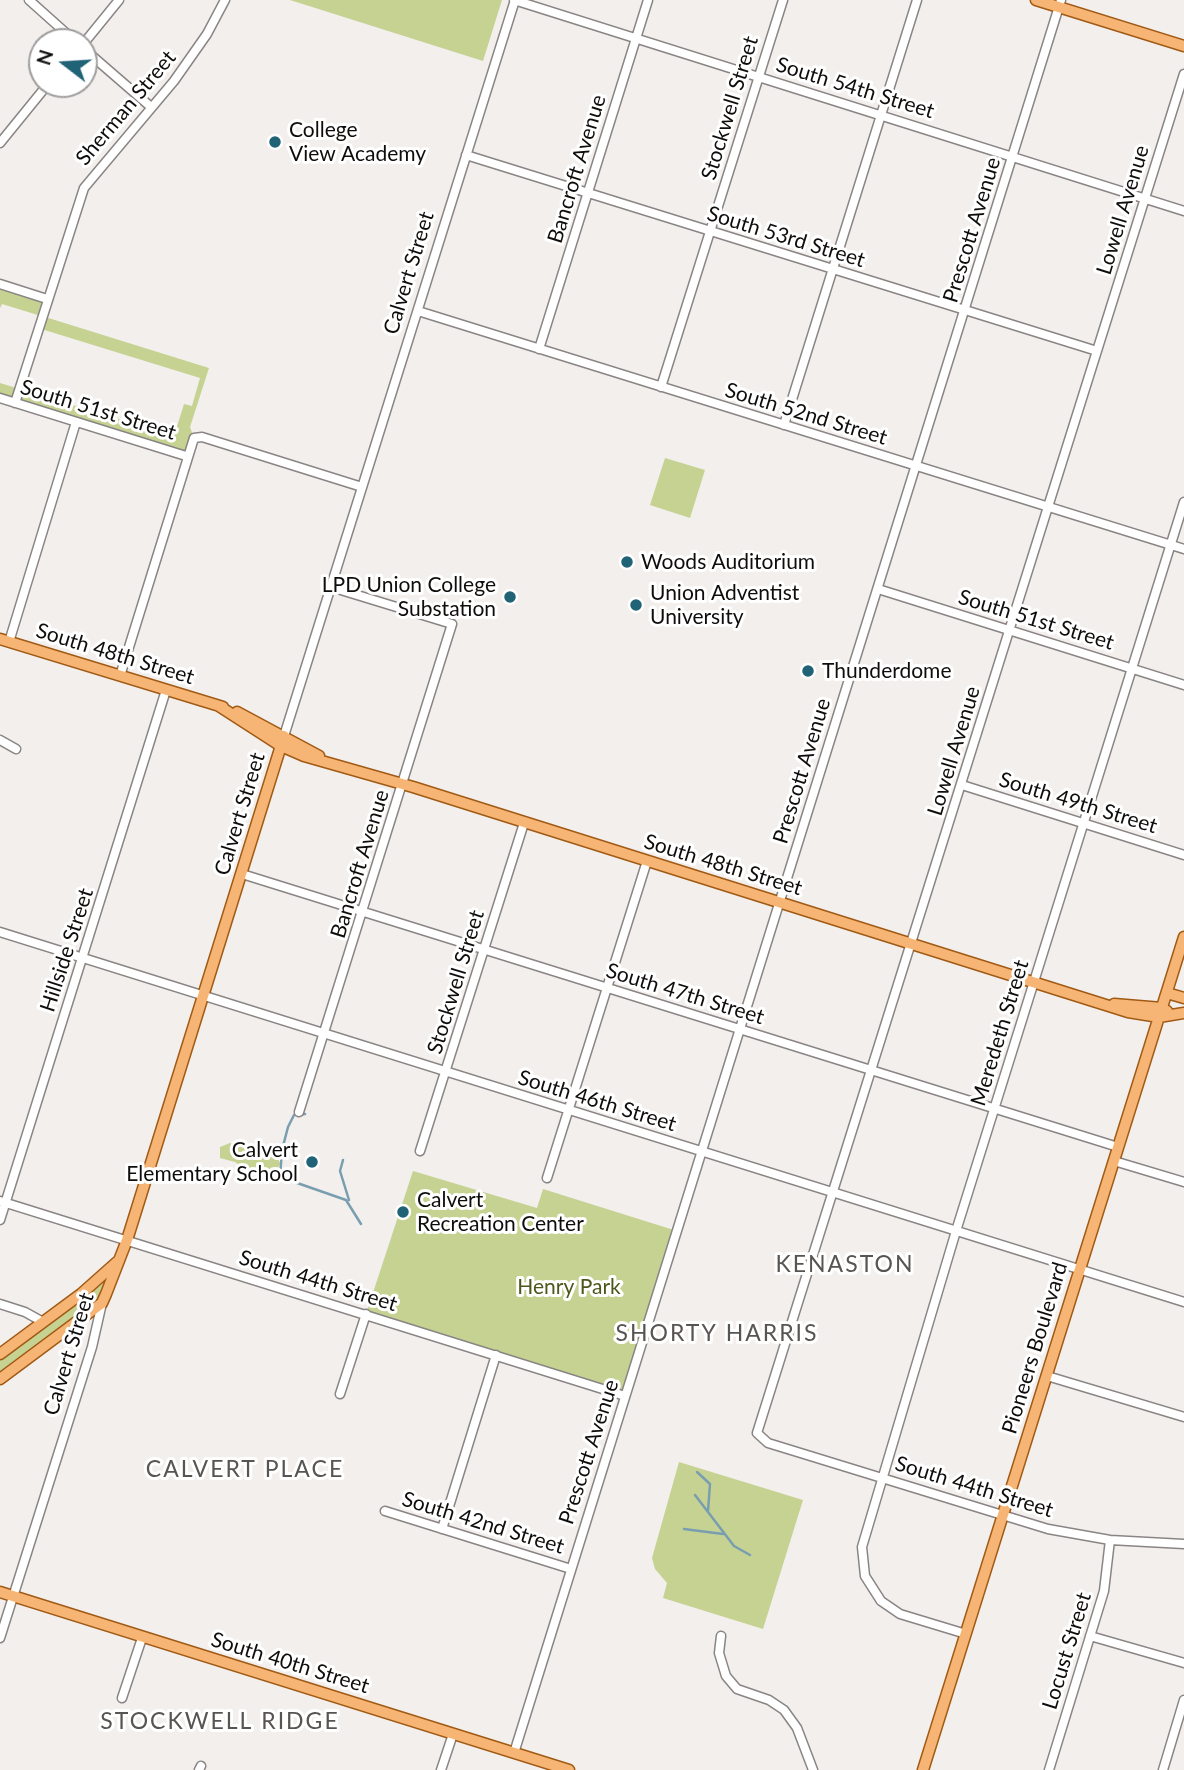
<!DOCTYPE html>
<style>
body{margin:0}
#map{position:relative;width:1184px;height:1770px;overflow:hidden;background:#f3efed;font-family:Lato,sans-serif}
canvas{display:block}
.north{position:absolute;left:28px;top:28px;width:70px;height:70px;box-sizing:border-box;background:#fff;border:2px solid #9f9e9e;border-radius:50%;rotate:287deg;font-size:19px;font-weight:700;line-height:28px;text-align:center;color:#0f0d0c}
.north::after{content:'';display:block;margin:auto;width:24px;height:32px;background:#206276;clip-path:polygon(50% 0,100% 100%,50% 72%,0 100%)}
</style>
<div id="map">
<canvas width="1184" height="1770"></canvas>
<div class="north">N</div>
</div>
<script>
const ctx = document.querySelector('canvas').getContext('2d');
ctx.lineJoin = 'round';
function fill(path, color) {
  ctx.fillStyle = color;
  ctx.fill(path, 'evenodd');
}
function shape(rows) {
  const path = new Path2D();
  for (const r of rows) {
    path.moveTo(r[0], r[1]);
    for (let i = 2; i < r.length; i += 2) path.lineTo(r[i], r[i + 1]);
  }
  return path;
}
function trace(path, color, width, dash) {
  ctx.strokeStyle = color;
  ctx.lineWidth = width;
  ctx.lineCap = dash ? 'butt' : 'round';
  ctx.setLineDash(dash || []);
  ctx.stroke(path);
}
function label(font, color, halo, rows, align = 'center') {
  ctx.font = font + ' Lato,sans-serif';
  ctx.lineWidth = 6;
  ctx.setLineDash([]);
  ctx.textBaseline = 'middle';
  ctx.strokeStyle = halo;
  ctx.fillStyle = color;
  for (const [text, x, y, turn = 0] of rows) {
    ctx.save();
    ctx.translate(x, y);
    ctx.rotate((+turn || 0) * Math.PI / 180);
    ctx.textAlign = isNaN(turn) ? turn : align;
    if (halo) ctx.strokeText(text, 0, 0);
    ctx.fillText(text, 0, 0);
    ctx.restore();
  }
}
fill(shape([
 [290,0,502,0,483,61],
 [0,284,47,299,42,316,209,368,190,427,194,438,186,456,0,398,0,383,174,436,184,404,192,406,200,378,38,328,41,316,2,304,0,308],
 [665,458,705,470,690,518,650,505],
 [230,1143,278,1158,280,1164,273,1177,269,1180,252,1174,235,1162,220,1158,220,1147],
 [413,1171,537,1208,543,1189,677,1231,625,1396,366,1314],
 [118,1262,102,1303,0,1379,0,1354],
 [679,1462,803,1500,763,1629,663,1598,667,1583,655,1569,652,1558]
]), '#c6d292');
trace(shape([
 [305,1114,294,1115,288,1127,282,1150,280,1177,346,1200,361,1224],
 [343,1160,340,1171,349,1200],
 [697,1472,710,1484,708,1511],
 [695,1495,734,1546,750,1555],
 [684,1529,723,1534]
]), '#799eb0', 2.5);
const minor = shape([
 [29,0,76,42],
 [514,0,1184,211],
 [84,43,119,0],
 [84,49,151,107],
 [1184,74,757,1433,768,1443,1048,1529,1110,1540,1184,1544],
 [0,143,48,84],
 [466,155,1097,351],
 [0,284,47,299],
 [418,311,1184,549],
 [539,349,648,0],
 [661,387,783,0],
 [0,398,186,456],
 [15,403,84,188,174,81,207,34,225,0],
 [784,425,917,0],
 [878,589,1184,685],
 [9,642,76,422],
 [120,676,194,438,202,437,362,487],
 [284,736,515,0],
 [0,740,16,749],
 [962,785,1184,855],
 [242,874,1118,1147],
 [0,932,1184,1302],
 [299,1112,452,624,331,587],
 [420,1151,524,823],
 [1114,1161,1184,1182],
 [547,1178,647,861],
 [0,1201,625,1396],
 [0,1220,166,690],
 [0,1304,25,1312,43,1322],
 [1047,1376,1184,1417],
 [340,1394,366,1314],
 [385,1511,571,1569],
 [442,1529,496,1355],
 [966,1634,900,1614,881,1601,865,1576,862,1547,956,1231,1184,502],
 [721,1636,719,1653,726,1676,737,1689,769,1700,784,1710,797,1728,813,1770],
 [1090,1636,1184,1663],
 [0,1638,92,1347,102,1303],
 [122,1698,142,1638],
 [514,1753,1061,0],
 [199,1770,201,1766],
 [441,1770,453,1734],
 [1049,1770,1104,1591,1110,1540],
 [1163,1770,1184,1700]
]);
const major = shape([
 [1036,0,1184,46],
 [0,639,223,707],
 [219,706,281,746,304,756,413,787,1128,1012,1159,1017,1184,1013],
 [237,712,319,756],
 [1167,993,1184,998],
 [1114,1004,1162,1008,1167,1011],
 [0,1354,81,1294,117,1262],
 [0,1379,102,1303,106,1294,127,1240,284,736],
 [0,1592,569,1770],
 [923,1770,1184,937]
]);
trace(minor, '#8a8584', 11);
trace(major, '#a15a14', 13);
trace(minor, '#fff', 8);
trace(major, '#f6b574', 10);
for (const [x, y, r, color] of [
 [275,142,7,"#206276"],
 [627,562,7,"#206276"],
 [510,597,7,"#206276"],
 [636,605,7,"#206276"],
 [808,671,7,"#206276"],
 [312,1162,7,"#206276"],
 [403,1212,7,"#206276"]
]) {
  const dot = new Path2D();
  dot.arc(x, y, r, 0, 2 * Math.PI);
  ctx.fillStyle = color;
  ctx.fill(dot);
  trace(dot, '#fff', 2.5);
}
label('21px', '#0f0d0c', '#fff', [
 ["South 54th Street",855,88,17],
 ["Sherman Street",126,108,-50],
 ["Stockwell Street",730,108,-73],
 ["Bancroft Avenue",577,169,-73],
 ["Lowell Avenue",1123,210,-73],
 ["Prescott Avenue",972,230,-73],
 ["South 53rd Street",786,237,17],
 ["Calvert Street",409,273,-73],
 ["South 51st Street",98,410,17],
 ["South 52nd Street",806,414,17],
 ["South 51st Street",1036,620,17],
 ["South 48th Street",115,654,17],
 ["Lowell Avenue",954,751,-73],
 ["Prescott Avenue",802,771,-73],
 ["South 49th Street",1078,803,17],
 ["Calvert Street",240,814,-73],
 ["Bancroft Avenue",360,864,-73],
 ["South 48th Street",723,865,17],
 ["Hillside Street",67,950,-72],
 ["Stockwell Street",456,982,-73],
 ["South 47th Street",685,994,17],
 ["Meredeth Street",1000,1033,-73],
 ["South 46th Street",597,1101,17],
 ["South 44th Street",318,1281,17],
 ["Pioneers Boulevard",1035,1348,-73],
 ["Calvert Street",69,1354,-73],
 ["Prescott Avenue",589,1452,-72],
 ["South 44th Street",974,1487,17],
 ["South 42nd Street",483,1523,17],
 ["Locust Street",1067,1651,-73],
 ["South 40th Street",290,1663,17]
]);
label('21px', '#0f0d0c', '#fff', [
 ["College",289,130],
 ["View Academy",289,154],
 ["Woods Auditorium",641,562],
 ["LPD Union College",496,585,"right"],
 ["Substation",496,609,"right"],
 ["Union Adventist",650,593],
 ["University",650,617],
 ["Thunderdome",822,671],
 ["Calvert",298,1150,"right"],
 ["Elementary School",298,1174,"right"],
 ["Calvert",417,1200],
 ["Recreation Center",417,1224]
], 'left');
label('21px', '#4e571b', '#fff', [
 ["Henry Park",569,1287]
]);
ctx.letterSpacing = '2px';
label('23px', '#585452', '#fff', [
 ["KENASTON",845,1265],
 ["SHORTY HARRIS",717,1334],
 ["CALVERT PLACE",245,1470],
 ["STOCKWELL RIDGE",220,1722]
]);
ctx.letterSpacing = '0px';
</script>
